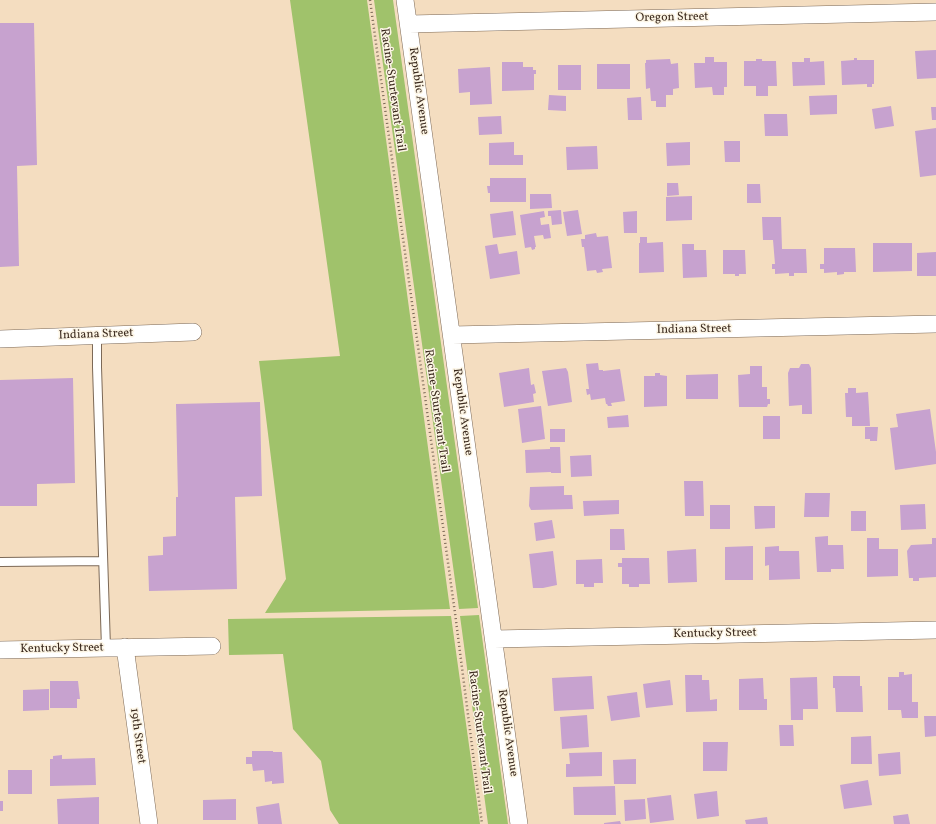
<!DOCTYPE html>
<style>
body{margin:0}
canvas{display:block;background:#f4ddc0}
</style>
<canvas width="936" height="824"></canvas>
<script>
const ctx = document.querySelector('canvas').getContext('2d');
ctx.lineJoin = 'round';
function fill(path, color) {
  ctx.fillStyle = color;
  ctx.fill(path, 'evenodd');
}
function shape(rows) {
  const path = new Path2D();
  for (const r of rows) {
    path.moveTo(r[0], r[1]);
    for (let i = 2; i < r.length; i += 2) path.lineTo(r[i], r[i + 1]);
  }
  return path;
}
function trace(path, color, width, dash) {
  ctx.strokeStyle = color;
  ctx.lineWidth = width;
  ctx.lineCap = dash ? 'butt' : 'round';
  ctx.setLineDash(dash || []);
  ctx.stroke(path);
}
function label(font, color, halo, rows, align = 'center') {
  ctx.font = font + ' Vollkorn,serif';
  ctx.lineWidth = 3;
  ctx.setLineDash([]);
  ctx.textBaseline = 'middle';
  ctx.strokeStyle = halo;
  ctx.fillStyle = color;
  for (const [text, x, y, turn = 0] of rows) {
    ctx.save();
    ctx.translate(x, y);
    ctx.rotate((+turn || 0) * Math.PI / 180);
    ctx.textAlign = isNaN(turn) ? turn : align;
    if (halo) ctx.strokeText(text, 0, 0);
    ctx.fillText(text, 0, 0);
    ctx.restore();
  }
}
fill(shape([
 [290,0,367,0,450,609,265,613,286,579,259,361,340,356],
 [374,0,393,0,478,608,459,609],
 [479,615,508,824,488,824,460,616],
 [451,616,480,824,339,824,330,810,321,761,293,729,283,654,229,655,228,619]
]), '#a0c26b');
fill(shape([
 [0,23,34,23,37,165,17,166,19,266,0,267],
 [936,50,936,78,917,79,915,51],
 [705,57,714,57,714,62,727,62,727,87,724,87,724,95,713,95,712,87,695,88,694,63,705,63],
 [804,58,810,58,810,62,824,61,825,85,793,86,792,62,804,62],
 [854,58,857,58,857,60,874,60,874,84,872,84,872,87,867,87,867,84,842,85,841,61,854,60],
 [670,59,671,64,678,63,679,88,673,89,673,95,666,95,666,107,656,107,656,101,651,101,650,88,646,89,645,63,646,63,646,60],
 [756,59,762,59,762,61,776,61,777,86,768,86,768,96,756,96,756,86,744,86,744,61,756,61],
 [502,62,523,62,523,67,533,67,533,70,536,70,536,74,534,74,534,90,502,91],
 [597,64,630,64,630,89,597,89],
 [558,65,581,65,581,90,558,90],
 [490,67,492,104,470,105,470,92,459,93,458,69],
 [549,95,566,96,566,111,548,110],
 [837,95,837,114,810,115,809,96],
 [641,97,642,120,628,120,627,98],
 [891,106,894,126,875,129,872,109],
 [931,107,936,107,936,120,932,120],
 [764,114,787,114,788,136,765,136],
 [501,116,502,134,479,135,478,117],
 [936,128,936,175,920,177,915,131],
 [724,141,740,141,740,162,725,162],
 [514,142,514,155,523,155,523,165,489,165,489,143],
 [690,142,690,165,667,166,666,143],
 [597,146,598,169,567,170,566,147],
 [490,178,526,178,526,202,490,202,490,193,488,193,487,186,490,186],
 [667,183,678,183,679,195,667,196],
 [747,184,760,184,761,203,747,203],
 [530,194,551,194,552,208,530,209],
 [692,196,692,220,666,221,666,197],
 [561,210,562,224,552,225,551,216,548,216,548,211],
 [578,210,582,234,567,236,563,212],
 [513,211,516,235,493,238,490,214],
 [544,211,545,217,540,218,541,225,549,224,551,238,544,239,543,235,534,236,536,247,535,247,535,249,532,250,531,247,525,248,520,215],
 [637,211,637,233,624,233,623,212],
 [762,217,781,217,782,249,806,249,807,273,794,273,794,276,789,276,789,273,775,274,775,269,772,269,772,264,775,264,773,240,763,240],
 [596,233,597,237,608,236,612,268,602,269,603,272,597,273,596,270,587,271,584,247,582,247,581,239,585,239,585,235],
 [640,237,647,237,647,243,663,242,664,272,639,273,639,243,640,243],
 [873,243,912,243,912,271,873,272],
 [497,244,499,254,517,251,520,274,490,279,485,246],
 [682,244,694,244,694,250,706,250,707,277,683,278],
 [824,248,855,248,856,272,844,272,844,274,837,275,837,272,824,273,824,269,820,269,820,264,824,264],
 [723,250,745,250,746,274,739,274,739,276,735,276,735,274,723,274],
 [936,252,936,276,917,276,917,253],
 [598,363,599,370,603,370,603,371,620,369,625,401,611,403,612,406,608,406,607,404,606,404,605,398,591,400,590,394,587,395,586,389,589,389,586,364],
 [801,364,809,364,811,368,812,414,802,414,802,405,789,406,788,373,790,368,799,368],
 [750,366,762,366,762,387,767,387,767,399,770,399,770,404,768,404,767,407,739,407,738,375,750,374],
 [529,368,531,385,534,384,536,393,533,394,534,402,504,407,499,373],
 [566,368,568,372,572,402,548,406,542,371],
 [655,373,660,373,660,375,667,376,667,406,644,407,644,376,655,376],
 [718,374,718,399,686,399,686,375],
 [73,378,75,483,37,484,37,506,0,506,0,380],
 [848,388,856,388,856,393,868,392,870,426,852,426,852,417,846,417,845,393,848,393],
 [260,402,262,496,235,497,237,589,149,591,148,556,163,555,163,537,176,536,176,497,178,497,176,404],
 [541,406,545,439,522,443,518,409],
 [930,409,936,452,936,464,895,470,890,428,898,427,896,414],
 [628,415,629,427,608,428,607,417],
 [763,416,780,416,780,439,763,439],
 [865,427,878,427,877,441,870,441,870,439,865,439],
 [550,429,565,429,565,442,550,442],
 [550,447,560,447,561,473,551,473,551,472,526,473,525,450,550,449],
 [591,455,592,476,571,477,570,456],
 [684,481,703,481,704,516,685,516],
 [564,486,564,495,572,495,573,509,531,510,529,506,530,487],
 [805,493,830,493,829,517,804,517],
 [619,500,619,514,584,516,583,501],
 [925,504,926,529,901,530,900,505],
 [710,505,730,505,730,529,710,529],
 [754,506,775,506,775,528,755,529],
 [851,511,866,511,866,531,851,531],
 [552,520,555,538,536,541,534,523],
 [610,529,624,529,625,550,610,550],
 [828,536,828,545,843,545,844,569,831,569,831,572,817,572,815,537],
 [867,538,879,538,879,549,898,549,898,576,867,577],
 [932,538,936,538,936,577,919,578,919,581,913,581,913,578,909,578,907,551,911,545,932,544],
 [753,546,753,580,725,580,725,547],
 [779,546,779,551,799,551,800,579,769,580,769,565,765,566,765,547],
 [696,549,697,582,668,583,667,551],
 [553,551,557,585,543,588,533,588,529,554],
 [622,558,649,558,650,584,639,584,639,587,629,587,629,584,622,584,622,567,618,567,618,563,622,563],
 [602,559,603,583,594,583,594,587,584,587,584,584,576,584,576,560],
 [899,672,904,672,904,675,912,674,912,702,918,702,918,718,902,718,901,710,888,710,888,677,899,677],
 [685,675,702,675,702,680,709,680,710,700,717,699,717,711,686,712],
 [592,676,594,709,554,711,552,678],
 [833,676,860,676,860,686,862,686,863,712,836,712,835,688,833,688],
 [817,677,818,709,803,709,803,720,791,720,790,678],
 [763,678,764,699,767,699,767,710,739,710,739,679],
 [670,680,673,705,646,708,643,684],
 [50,681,78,681,80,699,77,699,77,708,50,708],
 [49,689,49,710,23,711,23,690],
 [637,692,640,717,611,721,607,696],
 [587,715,589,747,562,749,560,717],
 [924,716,936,716,936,736,925,737],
 [779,725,793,725,794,746,780,746],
 [871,736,872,764,851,764,851,737],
 [703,742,728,742,727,771,703,771],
 [252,751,273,751,273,752,282,752,284,783,272,784,272,781,265,782,264,770,253,771,252,764,246,764,246,757,252,757],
 [602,752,602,776,566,777,566,764,570,764,569,753],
 [900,752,901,774,879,776,878,754],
 [62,755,62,759,95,758,96,785,50,786,50,759,53,759,53,756],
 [636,759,636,784,614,784,613,760],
 [8,770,32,770,32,794,8,794],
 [868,780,872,805,844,809,840,785],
 [615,786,616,815,574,815,573,787],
 [717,791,719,816,697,819,694,794],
 [671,795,674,820,650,823,647,798],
 [99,797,99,824,58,824,57,799],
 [236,799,236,820,203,820,203,800],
 [645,799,646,819,625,821,624,800],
 [0,801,3,801,3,811,0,811],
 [279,803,282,824,258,824,256,807],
 [908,814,910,824,894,824,893,816],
 [767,817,768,824,746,824,745,820],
 [620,821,621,824,604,824,604,823]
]), '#c7a2cf');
const lane = shape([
 [97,335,97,367,106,648],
 [0,562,103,561]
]);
const street = shape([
 [405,0,519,824],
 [409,24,936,12],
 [452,335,936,324],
 [0,339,193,332],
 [494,639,936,630],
 [125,647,149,824],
 [0,650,212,646]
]);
trace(lane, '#7c6957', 10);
trace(street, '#7c6957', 18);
trace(shape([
 [370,0,455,613,482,824]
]), '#7c6957', 2.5, [1, 3]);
trace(lane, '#fff', 8);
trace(street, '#fff', 17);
label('12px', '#3b2a1e', '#fcf5e5', [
 ["Oregon Street",672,18,-1],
 ["Racine-Sturtevant Trail",392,90,82],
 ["Republic Avenue",418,91,82],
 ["Indiana Street",694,330,-1],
 ["Indiana Street",96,335,-2],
 ["Racine-Sturtevant Trail",436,411,82],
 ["Republic Avenue",462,412,82],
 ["Kentucky Street",715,634,-1],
 ["Kentucky Street",62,649,-1],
 ["Racine-Sturtevant Trail",479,732,83],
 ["Republic Avenue",507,733,82],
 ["19th Street",137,736,82]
]);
</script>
